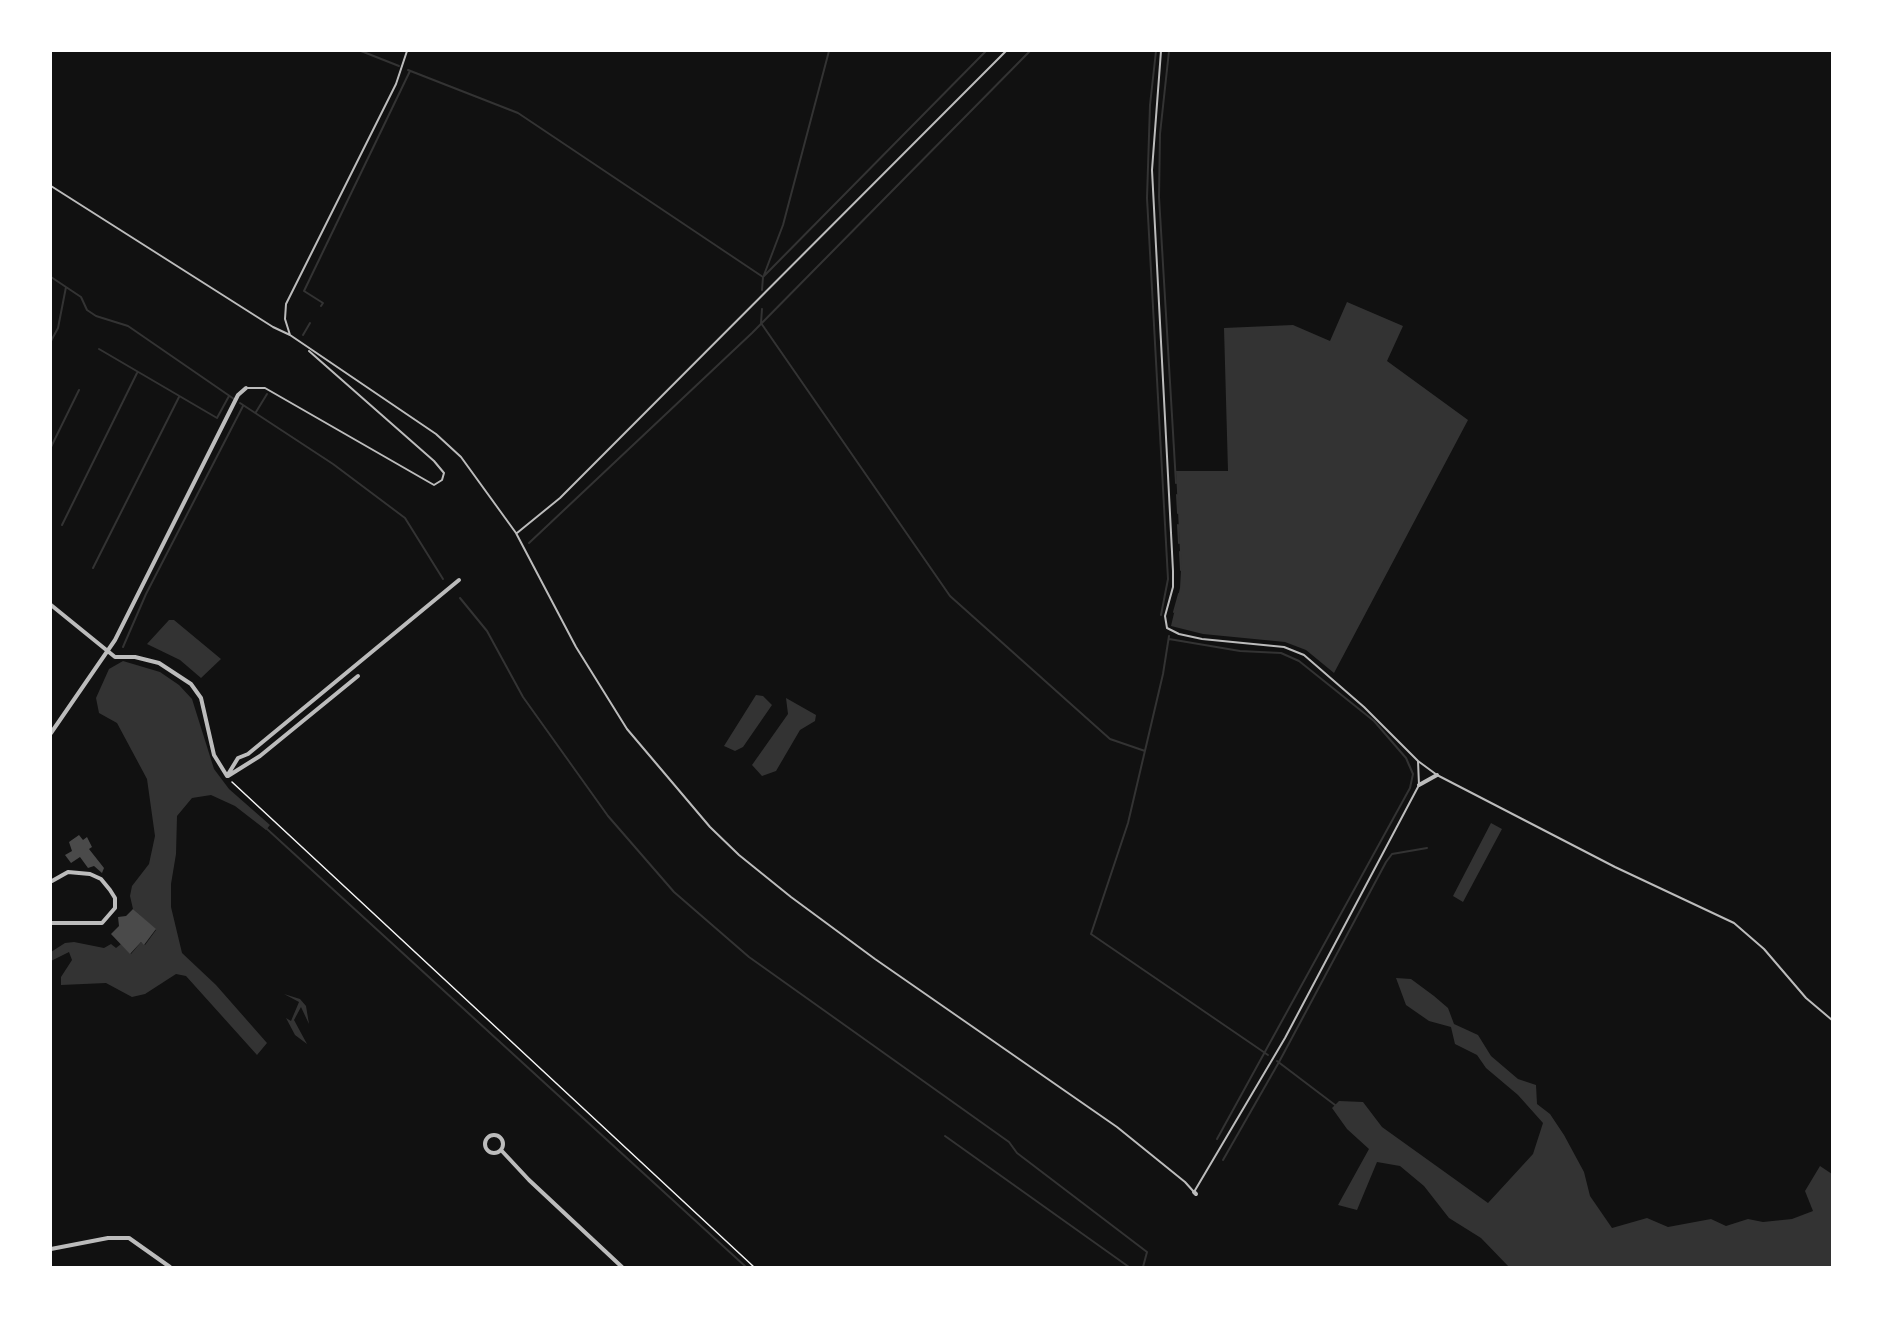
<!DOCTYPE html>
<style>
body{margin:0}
#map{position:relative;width:1883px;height:1318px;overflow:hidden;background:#111;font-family:"DejaVu Sans",sans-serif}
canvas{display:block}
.frame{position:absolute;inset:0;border:52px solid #fff;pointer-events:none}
</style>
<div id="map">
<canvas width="1883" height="1318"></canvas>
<div class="frame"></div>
</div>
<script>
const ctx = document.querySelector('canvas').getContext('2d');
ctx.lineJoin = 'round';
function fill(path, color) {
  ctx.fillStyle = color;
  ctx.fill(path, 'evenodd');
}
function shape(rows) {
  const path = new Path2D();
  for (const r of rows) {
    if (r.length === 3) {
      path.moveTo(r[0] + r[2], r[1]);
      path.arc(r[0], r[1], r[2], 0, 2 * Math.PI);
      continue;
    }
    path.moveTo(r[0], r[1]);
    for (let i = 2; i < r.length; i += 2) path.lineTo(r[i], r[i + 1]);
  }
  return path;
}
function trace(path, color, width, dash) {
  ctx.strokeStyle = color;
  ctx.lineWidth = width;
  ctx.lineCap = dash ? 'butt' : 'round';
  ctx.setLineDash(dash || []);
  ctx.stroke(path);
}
fill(shape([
 [1347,302,1403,326,1387,361,1468,420,1334,673,1306,650,1285,642,1203,634,1171,626,1180,588,1181,571,1176,471,1228,471,1224,328,1293,325,1330,341],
 [169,620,174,620,221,659,201,678,180,660,147,644],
 [123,661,160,672,179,685,192,699,214,769,229,789,270,825,266,830,235,806,211,795,192,798,177,816,176,854,171,884,171,907,182,953,216,985,267,1043,257,1055,186,976,176,974,145,994,132,997,106,983,61,985,61,977,72,960,69,952,51,961,51,952,65,943,74,942,104,948,111,944,116,948,121,944,131,954,141,942,145,945,156,930,133,909,130,896,132,886,149,864,155,836,147,779,117,723,99,713,96,698,109,669],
 [756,695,763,696,772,705,743,747,735,751,724,746],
 [786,698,816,715,815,721,800,730,776,771,762,776,752,765,788,714],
 [1491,823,1502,829,1463,902,1453,896],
 [1396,978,1411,979,1434,996,1448,1008,1454,1024,1478,1035,1491,1056,1518,1079,1536,1085,1537,1104,1550,1114,1564,1135,1584,1172,1590,1196,1612,1228,1647,1218,1668,1227,1711,1219,1726,1226,1748,1219,1763,1222,1792,1219,1813,1211,1805,1191,1820,1166,1832,1174,1832,1267,1509,1267,1481,1238,1449,1218,1424,1186,1400,1166,1377,1162,1357,1210,1338,1205,1369,1149,1347,1129,1332,1108,1339,1101,1363,1102,1382,1127,1488,1203,1533,1154,1543,1123,1518,1095,1486,1068,1477,1055,1455,1044,1451,1027,1429,1021,1406,1005],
 [284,994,300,999,306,1006,309,1024,301,1007,294,1020,307,1044,295,1035,286,1018,291,1021,299,1002]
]), '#333');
trace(shape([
 [361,51,399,66],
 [1156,51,1150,105,1147,198,1168,579,1161,615],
 [1169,51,1160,134,1159,197,1176,483],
 [408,70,518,113,763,277,762,290],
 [764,275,783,225,829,51],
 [51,277,81,297,87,310,96,316,128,326,234,399],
 [763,277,986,51],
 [321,306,323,303,304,291,410,71],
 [762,309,761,323,950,596,1110,739,1145,751],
 [303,335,310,323],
 [51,341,58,328,66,287],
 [99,349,217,418,229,396],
 [240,403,333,464,405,518,443,579],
 [256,412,267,394],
 [51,447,79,390],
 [1177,495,1178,513],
 [62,525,137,373],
 [1178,525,1179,543],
 [529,543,752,333,1030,51],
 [1180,552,1181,570],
 [93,568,179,397],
 [460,598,487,631,523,697,608,816,674,892,749,957,1009,1142,1017,1153,1147,1252,1143,1267],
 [1174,612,1179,594],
 [1169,636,1163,674,1128,823,1091,934,1268,1055],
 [1169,639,1240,651,1281,653,1299,661,1374,721,1406,758,1413,774,1410,788,1217,1139],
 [123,647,146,594,243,406],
 [267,829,746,1267],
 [1277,1061,1335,1105],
 [945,1136,1129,1267],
 [1223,1160,1279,1062,1386,862,1392,854,1427,848]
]), '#333', 2);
fill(shape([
 [79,835,83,840,87,837,92,847,89,849,104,868,102,873,94,866,88,868,80,857,71,863,65,855,72,851,69,842],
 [133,909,156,929,144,945,141,942,130,954,111,934,119,926,118,917,126,916]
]), '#4a4a4a');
trace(shape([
 [232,782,754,1267]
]), '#f5f5f5', 1.5);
trace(shape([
 [1161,51,1152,170,1173,571,1173,587,1165,616,1167,628,1179,634,1202,639,1284,647,1304,655,1364,707,1418,761,1437,775,1615,867,1734,923,1764,949,1806,998,1832,1020],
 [51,186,273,327,290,335,436,434,461,457,516,533,576,647,627,729,710,827,739,855,791,897,875,959,1117,1127,1185,1182,1194,1192,1285,1038,1419,785,1418,761],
 [290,335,285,319,286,304,396,84,407,51],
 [246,388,265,388,434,485,442,480,444,473,434,461,309,351],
 [517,533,560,498,1006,51]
]), '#bcbcbc', 2);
trace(shape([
 [51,605,115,657,135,657,159,663,191,684,201,698,214,755,227,776],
 [51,733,115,640,238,395,246,388],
 [227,776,238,758,248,754,459,580],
 [228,776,260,756,358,676],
 [1419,785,1437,775],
 [51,923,102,923,115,908,115,898,110,890,101,879,90,874,68,872,52,881],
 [494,1144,9],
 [501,1150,529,1180,622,1267],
 [1194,1192,1196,1194],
 [51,1249,108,1238,129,1238,170,1267]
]), '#bcbcbc', 4);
</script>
